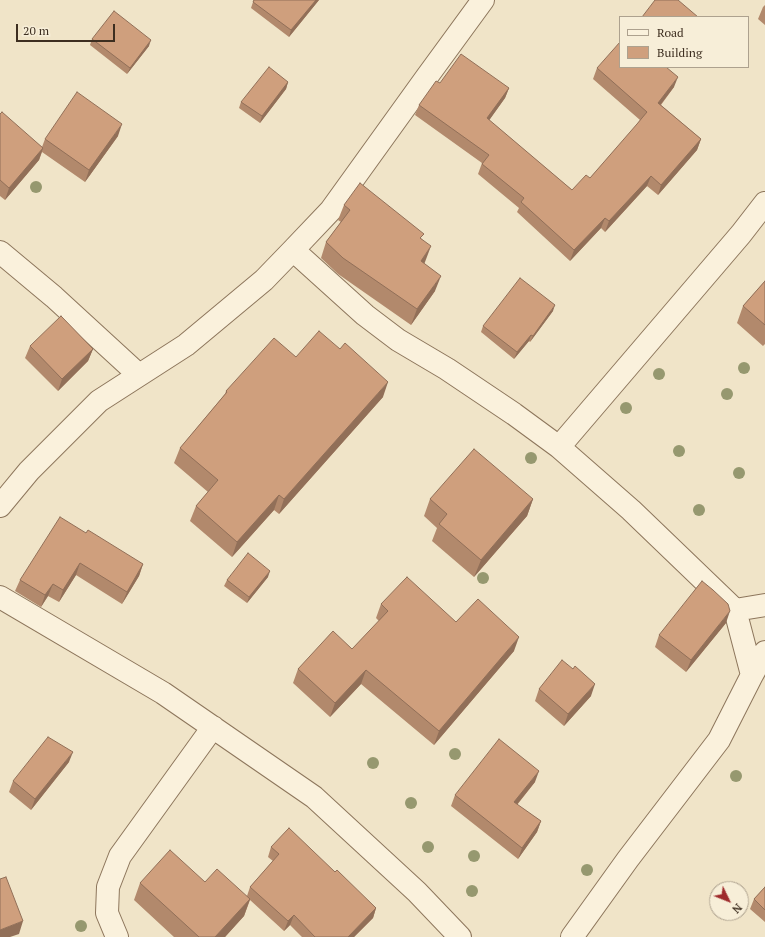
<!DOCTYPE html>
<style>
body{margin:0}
#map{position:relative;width:765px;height:937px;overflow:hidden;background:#f0e4c8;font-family:"PT Serif",serif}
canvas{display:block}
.legend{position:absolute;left:619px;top:16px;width:130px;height:52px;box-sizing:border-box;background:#f7eed8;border:1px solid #ada18e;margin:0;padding:5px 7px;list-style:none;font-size:12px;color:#3d2e20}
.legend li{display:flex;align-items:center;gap:8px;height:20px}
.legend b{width:20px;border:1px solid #ada18e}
.north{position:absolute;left:709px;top:881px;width:40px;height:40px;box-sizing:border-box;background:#f7eed8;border:1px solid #ada18e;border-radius:50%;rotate:133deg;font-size:11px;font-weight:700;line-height:16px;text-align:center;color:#3d2e20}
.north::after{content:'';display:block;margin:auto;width:14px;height:18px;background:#9e2a2b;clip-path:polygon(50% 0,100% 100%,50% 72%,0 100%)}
.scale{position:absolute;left:16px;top:24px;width:99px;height:18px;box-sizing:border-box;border:2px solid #3d2e20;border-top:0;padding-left:5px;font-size:12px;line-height:14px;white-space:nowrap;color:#3d2e20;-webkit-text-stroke:3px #f7eed8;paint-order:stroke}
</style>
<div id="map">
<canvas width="765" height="937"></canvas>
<ul class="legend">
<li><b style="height:5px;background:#faf1dc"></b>Road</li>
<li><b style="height:11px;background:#cf9f7d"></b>Building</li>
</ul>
<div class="north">N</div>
<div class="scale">20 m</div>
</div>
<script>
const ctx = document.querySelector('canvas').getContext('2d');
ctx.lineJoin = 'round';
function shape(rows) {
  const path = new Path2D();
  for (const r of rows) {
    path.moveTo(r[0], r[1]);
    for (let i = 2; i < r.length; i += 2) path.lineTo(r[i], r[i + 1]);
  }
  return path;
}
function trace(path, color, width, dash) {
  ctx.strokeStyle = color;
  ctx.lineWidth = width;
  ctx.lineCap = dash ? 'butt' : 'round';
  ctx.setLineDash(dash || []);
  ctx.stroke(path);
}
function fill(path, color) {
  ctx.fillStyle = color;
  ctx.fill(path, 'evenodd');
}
const street = shape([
 [293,250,365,315,398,340,447,369,514,414,559,447,631,510,735,610,752,675],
 [0,252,54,297,139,375],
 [559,447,741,234,765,203],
 [0,506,29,471,99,401,186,345,264,280,293,250,331,210,426,78,483,0],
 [0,597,163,693,314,797,417,892,460,937],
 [735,610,765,605],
 [117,937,107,913,108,887,120,856,213,727],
 [572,937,628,859,719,740,752,675,765,652]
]);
trace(street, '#8d765c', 24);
trace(street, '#faf1dc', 22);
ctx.fillStyle = '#96986f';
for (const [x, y] of [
 [36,187],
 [744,368],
 [659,374],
 [727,394],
 [626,408],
 [679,451],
 [531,458],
 [739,473],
 [699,510],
 [483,578],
 [455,754],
 [373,763],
 [736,776],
 [411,803],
 [428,847],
 [474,856],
 [587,870],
 [472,891],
 [81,926]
]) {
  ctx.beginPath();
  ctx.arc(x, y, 6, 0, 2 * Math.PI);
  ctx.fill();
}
fill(shape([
 [254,0,319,0,289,37,251,8,253,2],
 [765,5,765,25,758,19,763,7],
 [92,39,149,46,127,74,90,45],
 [597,68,674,87,661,105,701,139,697,150,658,195,647,186,605,232,601,228,570,261,517,212,519,208,478,174,482,163,415,115,419,105,440,83,509,88,505,98,489,120,572,190,590,178,636,126,637,124,640,120,593,79],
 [288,82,286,89,260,123,239,108,241,102],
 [0,114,42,147,45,139,118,136,85,182,42,152,39,160,5,200,0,196],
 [344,205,422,239,425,262,424,263,435,291,411,325,338,274,321,258,326,242,341,222,338,220],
 [765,281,765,344,763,346,737,323,743,306],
 [553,311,530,342,529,341,514,359,481,332,483,326],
 [30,346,93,349,88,361,58,391,25,358],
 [296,357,383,397,279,514,274,510,232,557,190,521,196,506,208,492,174,463,180,448,225,394,226,391],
 [430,499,533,499,527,516,474,577,432,541,437,528,424,516],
 [86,533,143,564,139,576,122,604,76,575,59,602,48,596,41,607,15,591,20,580],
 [268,577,247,603,224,586,227,580],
 [381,604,456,622,514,651,434,745,361,684,330,717,293,683,298,669,352,649,379,621,376,618],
 [726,623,686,672,655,647,659,635],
 [539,689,591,696,564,726,535,701],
 [69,762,31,810,9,792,13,781],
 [535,782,517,805,541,821,537,832,518,859,451,806,455,795],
 [271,847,335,872,376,908,373,918,354,937,302,937,290,925,284,931,250,900,244,916,225,937,174,937,134,900,140,883,205,882,247,896,250,887,273,861,268,857],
 [765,887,765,922,750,909,754,899]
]), '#b2896c');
fill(shape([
 [316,0,319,0,289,37,291,30],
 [151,40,149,46,127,74,130,68],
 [678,77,674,87,654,113,658,103],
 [288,82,286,89,260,123,262,116],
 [509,88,505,98,483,129,487,118],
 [122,124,118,136,85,182,89,170],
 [701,139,697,150,658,195,661,185],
 [43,148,39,160,5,200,9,188],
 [651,176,647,186,605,232,609,221],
 [605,218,601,228,570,261,574,250],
 [431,246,425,262,415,277,421,261],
 [441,276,435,291,411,325,417,309],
 [555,305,553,311,530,342,533,336],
 [531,335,529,341,514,359,517,352],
 [93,349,88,361,58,391,62,379],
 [388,382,383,397,279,514,284,499],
 [279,495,274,510,232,557,237,542],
 [533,499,527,516,474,577,481,560],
 [80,563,76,575,59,602,63,590],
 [143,564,139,576,122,604,127,592],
 [270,571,268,577,247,603,249,597],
 [53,584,48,596,41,607,45,595],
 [730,611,726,623,686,672,691,660],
 [519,637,514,651,434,745,439,731],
 [366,670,361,684,330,717,335,703],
 [595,684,591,696,564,726,568,714],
 [73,752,69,762,31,810,35,799],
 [539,771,535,782,510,813,514,802],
 [541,821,537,832,518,859,522,848],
 [250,899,244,916,225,937,215,937],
 [376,908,373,918,354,937,348,937],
 [294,915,290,925,284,931,288,921],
 [23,921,19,934,10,937,0,937,0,930]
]), '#916f58');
const building = shape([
 [254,0,316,0,291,30,253,2,254,0],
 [655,0,678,0,698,17,642,17,655,0],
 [114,11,151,40,130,68,92,39,114,11],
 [620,42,620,67,666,67,678,77,658,103,701,139,661,185,651,176,609,221,605,218,574,250,521,202,524,198,482,164,489,155,419,105,436,81,440,83,461,54,509,88,487,118,572,190,586,175,590,178,637,124,647,112,597,68,620,42],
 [269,67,288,82,262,116,241,102,269,67],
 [77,92,122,124,89,170,45,139,77,92],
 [2,112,43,148,9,188,0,180,0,114,2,112],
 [360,183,424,234,420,238,431,246,421,261,441,276,417,309,343,258,326,242,350,210,344,205,360,183],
 [520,278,555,305,533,336,531,335,517,352,483,326,520,278],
 [765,281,765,325,743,306,765,281],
 [61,316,93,349,62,379,30,346,61,316],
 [319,331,340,349,345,343,388,382,284,499,279,495,237,542,196,506,218,480,180,448,227,392,226,391,274,338,296,357,319,331],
 [474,449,533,499,481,560,439,524,447,514,430,499,474,449],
 [60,517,86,533,88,530,143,564,127,592,80,563,63,590,53,584,45,595,20,580,60,517],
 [248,553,270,571,249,597,227,580,248,553],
 [407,577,456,622,478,599,519,637,439,731,366,670,335,703,298,669,333,631,352,649,388,611,381,604,407,577],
 [702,581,713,590,728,604,730,611,691,660,659,635,702,581],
 [562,660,573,669,575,666,595,684,568,714,539,689,562,660],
 [48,737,73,752,35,799,13,781,48,737],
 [499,739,539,771,514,802,541,821,522,848,455,795,499,739],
 [289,828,335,872,337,870,376,908,348,937,315,937,294,915,288,921,250,887,279,854,271,847,289,828],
 [170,850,205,882,217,869,250,899,215,937,199,937,140,883,170,850],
 [6,877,23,921,0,930,0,879,6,877],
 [765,887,765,910,754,899,765,887]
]);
fill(building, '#cf9f7d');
trace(building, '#916f58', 1);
</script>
